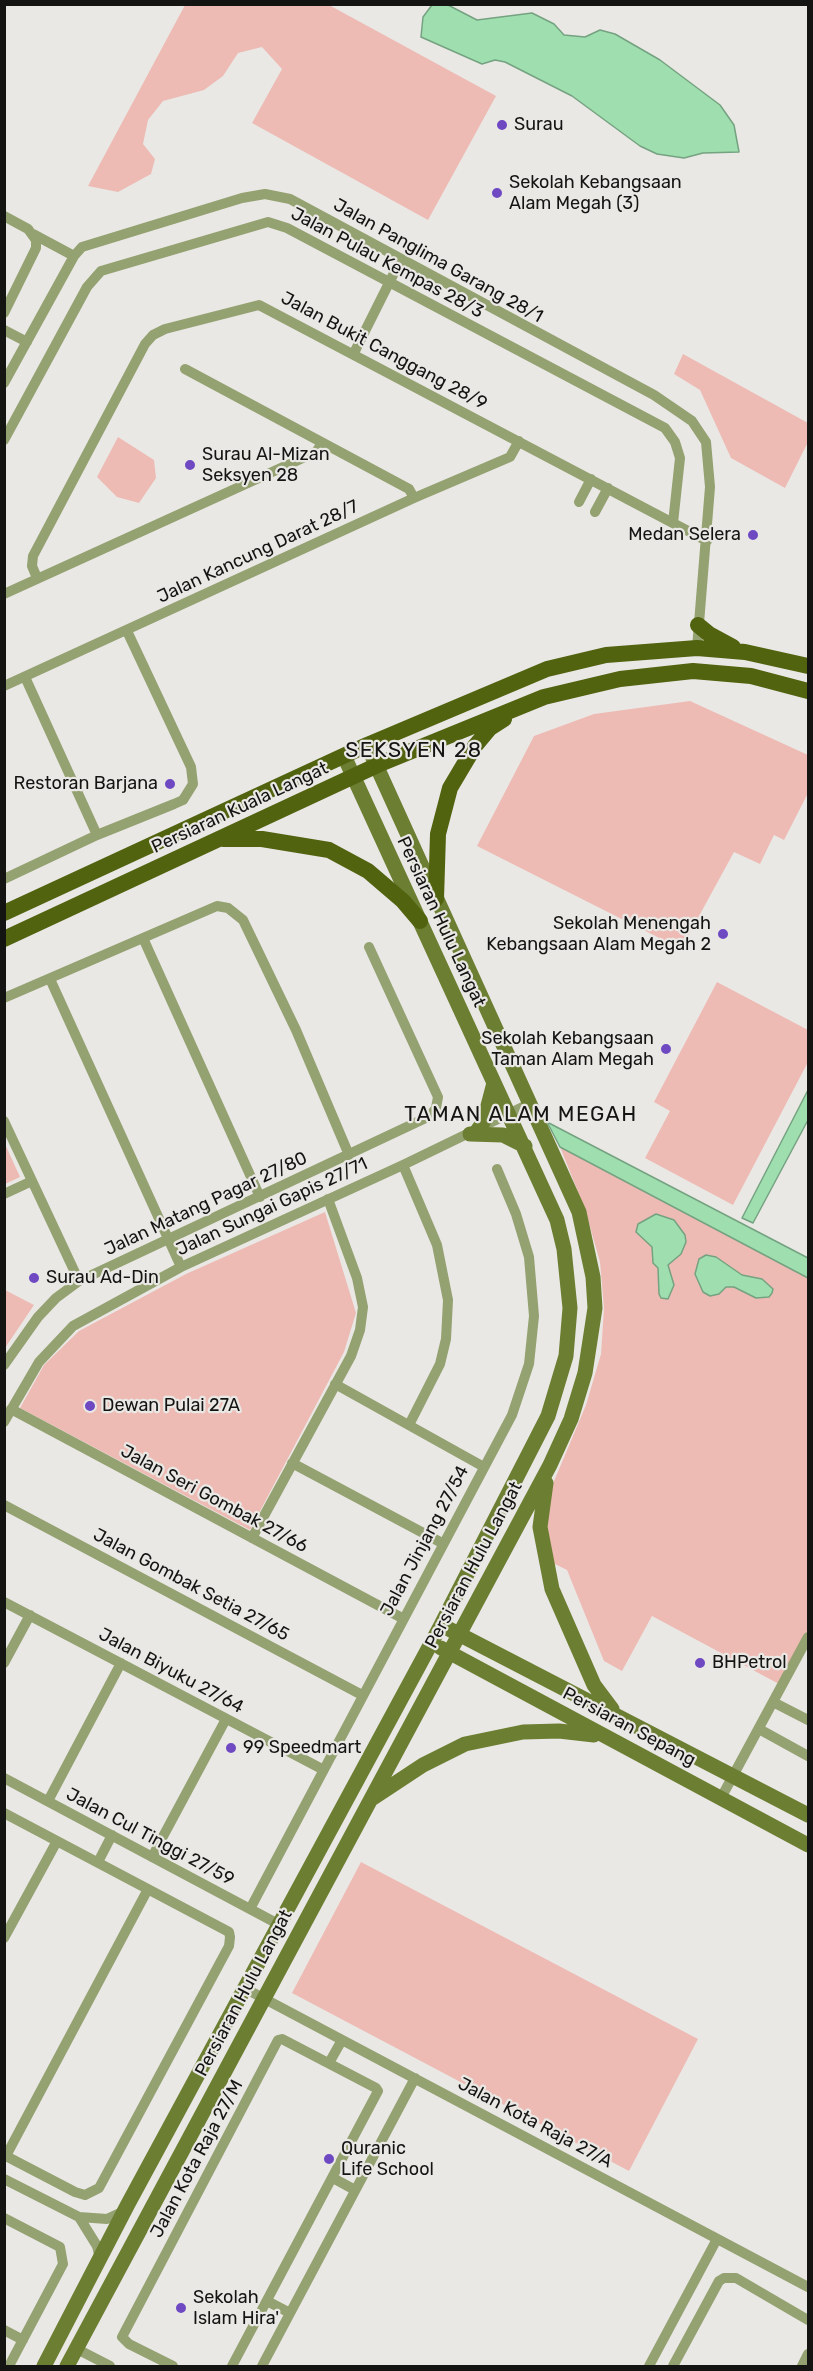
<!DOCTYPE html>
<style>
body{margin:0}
#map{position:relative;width:813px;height:2371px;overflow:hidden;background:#eae8e5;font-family:Rubik,sans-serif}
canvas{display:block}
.frame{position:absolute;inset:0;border:6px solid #141413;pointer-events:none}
</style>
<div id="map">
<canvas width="813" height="2371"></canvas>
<div class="frame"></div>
</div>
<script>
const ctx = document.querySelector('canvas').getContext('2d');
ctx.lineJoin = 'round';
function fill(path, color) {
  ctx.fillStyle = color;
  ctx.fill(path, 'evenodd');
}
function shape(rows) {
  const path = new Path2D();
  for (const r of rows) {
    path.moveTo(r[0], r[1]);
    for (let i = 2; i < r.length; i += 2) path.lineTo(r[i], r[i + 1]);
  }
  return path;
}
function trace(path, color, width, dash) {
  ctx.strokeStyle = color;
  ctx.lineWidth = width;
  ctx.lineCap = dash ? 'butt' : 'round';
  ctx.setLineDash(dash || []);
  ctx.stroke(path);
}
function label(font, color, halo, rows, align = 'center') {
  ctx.font = font + ' Rubik,sans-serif';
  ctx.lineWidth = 4.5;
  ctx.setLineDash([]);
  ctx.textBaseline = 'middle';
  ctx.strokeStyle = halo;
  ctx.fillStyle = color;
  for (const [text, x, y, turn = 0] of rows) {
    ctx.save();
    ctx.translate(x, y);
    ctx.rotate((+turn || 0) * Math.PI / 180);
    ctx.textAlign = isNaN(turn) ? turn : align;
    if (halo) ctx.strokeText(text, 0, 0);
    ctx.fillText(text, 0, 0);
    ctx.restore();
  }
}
fill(shape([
 [185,5,329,5,496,96,428,220,252,123,282,69,262,47,238,53,223,76,204,90,163,101,148,120,143,144,155,159,151,174,118,192,88,186],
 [683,354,808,423,808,442,785,488,731,458,700,390,674,374],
 [118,437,154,460,156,478,139,503,117,497,97,477],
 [690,701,808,755,808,793,784,840,774,835,760,864,734,852,681,949,477,846,534,736,594,714],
 [717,982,808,1030,808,1062,733,1205,645,1158,670,1111,654,1102],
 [5,1144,20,1177,5,1184,4,1184],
 [560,1147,808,1278,808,1629,779,1684,652,1616,622,1671,604,1661,567,1570,553,1563,546,1527,549,1493,586,1405,601,1354,604,1308,600,1262,585,1209],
 [325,1212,356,1313,344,1352,250,1530,20,1408,44,1365,79,1331,186,1274],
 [5,1290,34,1305,5,1348],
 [361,1862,698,2039,629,2171,292,1993]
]), '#edbbb4');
const water = shape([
 [432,5,448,5,477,20,532,13,554,24,564,35,585,37,600,30,615,34,660,60,720,105,734,125,739,152,703,153,684,158,657,154,640,146,572,96,505,62,495,60,482,64,421,37,423,17,432,5],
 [808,1090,808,1120,753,1223,742,1218,808,1090],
 [547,1122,808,1258,808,1278,560,1147,547,1122],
 [656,1214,674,1220,685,1235,686,1242,681,1254,668,1265,674,1285,668,1299,661,1298,659,1294,658,1268,653,1263,652,1247,636,1232,638,1224,656,1214],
 [706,1255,716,1257,742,1275,762,1279,773,1289,772,1293,769,1297,756,1298,734,1287,726,1287,719,1294,710,1296,703,1292,695,1274,699,1259,706,1255]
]);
fill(water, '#9fdfaf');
trace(water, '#75a280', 1.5);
trace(shape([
 [4,216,28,229,36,240,36,248,4,313],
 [33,234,74,256],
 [4,330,27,342],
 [354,353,401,259],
 [185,369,409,489,414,498],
 [4,383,74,256,82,247,242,198,265,194,290,199,654,395,692,421,706,442,710,487,697,648],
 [4,440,87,287,101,271,268,222,287,228,665,428,675,442,680,458,673,523],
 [579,502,591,479],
 [595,512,608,488],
 [37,578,32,566,33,556,145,344,153,335,165,329,259,305,707,541],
 [4,594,316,452,322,443],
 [25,677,97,835],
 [4,686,414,498,510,457,519,441],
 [4,879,97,835,174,804,183,800,193,784,191,767,127,631],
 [143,938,260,1197],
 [50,979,181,1267],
 [4,998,217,906,228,908,243,920,296,1030,349,1155],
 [4,1121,79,1281],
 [403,1165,437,1245,448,1300,446,1339,440,1364,409,1425],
 [4,1194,32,1181],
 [4,1365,38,1317,56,1298,79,1281,430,1116,436,1108,438,1097,369,947],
 [335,1384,484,1467],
 [11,1409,402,1618],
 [4,1422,39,1362,73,1326,181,1267,403,1165,531,1103],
 [292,1463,442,1543],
 [4,1505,362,1695],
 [252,1538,351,1356,360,1330,363,1307,357,1278,328,1199],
 [4,1602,322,1769],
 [4,1663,30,1615],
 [773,1702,808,1720],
 [759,1729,808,1756],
 [4,1778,280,1925],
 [721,1798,808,1637],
 [48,1801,121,1663],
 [4,1813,229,1932,230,1937,229,1946,99,2188,85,2195,75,2192,4,2155],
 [152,1857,226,1719],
 [98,1862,112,1835],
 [250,1909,512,1415,529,1364,534,1316,529,1257,516,1214,497,1169],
 [4,1938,57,1841],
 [246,1989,808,2287],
 [329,2063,342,2040],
 [6,2156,148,1889],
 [333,2178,355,2190],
 [4,2179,79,2217,107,2219,122,2212],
 [79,2217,97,2246,100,2259],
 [4,2218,60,2247,63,2264,9,2366],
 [267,2301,290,2313],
 [4,2330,23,2340],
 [77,2349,110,2366],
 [173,2366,129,2344,122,2337,278,2040,282,2039,376,2088,378,2091,232,2366],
 [262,2366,415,2078],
 [649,2366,717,2239],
 [673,2366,719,2281,724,2278,736,2278,808,2320],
 [802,2366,808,2354]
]), '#94a171', 10);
trace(shape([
 [477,1131,484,1121,494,1083],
 [470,1134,503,1135,525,1146],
 [546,1483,540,1527,552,1589,594,1685,612,1709],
 [449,1629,808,1815],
 [441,1648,808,1845],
 [373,1798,423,1765,465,1744,523,1732,559,1731,594,1735],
 [44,2366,128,2204,441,1625,548,1416,566,1356,570,1308,564,1249,557,1220,344,756],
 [67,2366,550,1465,571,1419,585,1373,595,1308,593,1277,579,1212,367,745]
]), '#6c7e31', 15);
trace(shape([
 [698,625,709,634,733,647],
 [223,839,262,839,329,850,368,871,403,901,420,921],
 [436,899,438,834,450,788,475,746,490,728,504,719],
 [4,913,367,745,547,669,606,655,697,648,745,652,808,666],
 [4,939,382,763,544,697,620,679,693,671,751,676,808,691]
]), '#526310', 16);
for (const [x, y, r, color] of [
 [502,125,6,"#6e49c2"],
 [497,193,6,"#6e49c2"],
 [190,465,6,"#6e49c2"],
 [753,535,6,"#6e49c2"],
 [170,784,6,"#6e49c2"],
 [723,934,6,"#6e49c2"],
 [666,1049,6,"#6e49c2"],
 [34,1278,6,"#6e49c2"],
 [90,1406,6,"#6e49c2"],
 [700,1663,6,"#6e49c2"],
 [231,1748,6,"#6e49c2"],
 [329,2159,6,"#6e49c2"],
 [181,2308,6,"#6e49c2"]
]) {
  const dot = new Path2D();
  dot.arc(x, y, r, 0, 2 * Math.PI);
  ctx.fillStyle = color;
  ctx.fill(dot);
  trace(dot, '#eae8e5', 2);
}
label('18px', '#141413', '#eae8e5', [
 ["Surau",514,125],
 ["Sekolah Kebangsaan",509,183],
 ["Alam Megah (3)",509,204],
 ["Surau Al-Mizan",202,455],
 ["Seksyen 28",202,476],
 ["Medan Selera",741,535,"right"],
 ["Restoran Barjana",158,784,"right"],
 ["Sekolah Menengah",711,924,"right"],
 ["Kebangsaan Alam Megah 2",711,945,"right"],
 ["Sekolah Kebangsaan",654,1039,"right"],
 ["Taman Alam Megah",654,1060,"right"],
 ["Surau Ad-Din",46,1278],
 ["Dewan Pulai 27A",102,1406],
 ["BHPetrol",712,1663],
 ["99 Speedmart",243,1748],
 ["Quranic",341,2149],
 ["Life School",341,2170],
 ["Sekolah",193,2298],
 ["Islam Hira'",193,2319]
], 'left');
label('18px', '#141413', '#eae8e5', [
 ["Jalan Panglima Garang 28/1",438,261,29],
 ["Jalan Pulau Kempas 28/3",387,263,28],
 ["Jalan Bukit Canggang 28/9",384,351,28],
 ["Jalan Kancung Darat 28/7",258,552,-25],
 ["Persiaran Kuala Langat",240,808,-25],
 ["Persiaran Hulu Langat",441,922,65],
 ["Jalan Matang Pagar 27/80",206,1204,-25],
 ["Jalan Sungai Gapis 27/71",272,1207,-25],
 ["Jalan Seri Gombak 27/66",214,1499,28],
 ["Jalan Jinjang 27/54",425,1541,-62],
 ["Persiaran Hulu Langat",474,1565,-62],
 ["Jalan Gombak Setia 27/65",191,1585,28],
 ["Jalan Biyuku 27/64",171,1671,28],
 ["Persiaran Sepang",629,1727,28],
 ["Jalan Cul Tinggi 27/59",150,1837,28],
 ["Persiaran Hulu Langat",244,1993,-62],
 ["Jalan Kota Raja 27/A",535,2123,28],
 ["Jalan Kota Raja 27/M",197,2159,-62]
]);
ctx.letterSpacing = '1.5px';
label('21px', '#141413', '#eae8e5', [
 ["SEKSYEN 28",414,751],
 ["TAMAN ALAM MEGAH",521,1115]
]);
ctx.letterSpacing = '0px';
</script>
